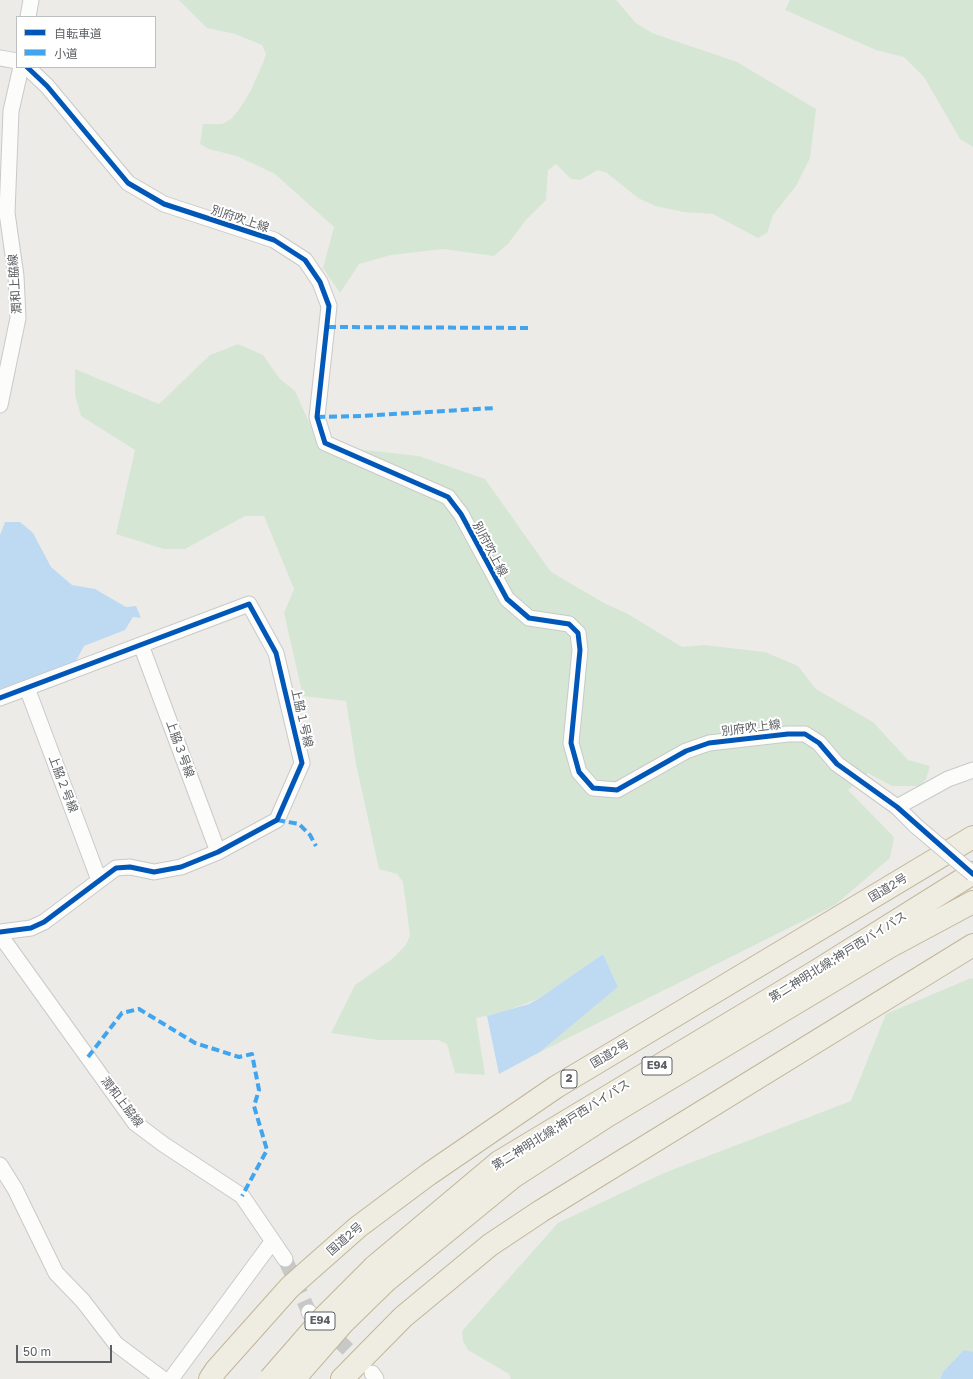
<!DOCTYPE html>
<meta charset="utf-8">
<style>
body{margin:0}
#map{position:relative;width:973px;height:1379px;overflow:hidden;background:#ecebe7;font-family:"Golos Text","Noto Sans JP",sans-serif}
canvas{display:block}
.legend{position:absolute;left:16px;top:16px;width:140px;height:52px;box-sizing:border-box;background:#fff;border:1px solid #bebfc1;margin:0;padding:5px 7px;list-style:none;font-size:12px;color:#5d6064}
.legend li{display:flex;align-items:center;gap:8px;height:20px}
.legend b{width:20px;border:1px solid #bebfc1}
.scale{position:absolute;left:16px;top:1345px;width:96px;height:18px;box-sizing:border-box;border:2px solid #5d6064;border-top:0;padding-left:5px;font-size:12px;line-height:14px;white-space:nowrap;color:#5d6064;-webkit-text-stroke:3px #fff;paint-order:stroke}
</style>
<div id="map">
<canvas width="973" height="1379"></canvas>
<ul class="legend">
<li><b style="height:5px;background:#0057b8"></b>自転車道</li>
<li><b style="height:5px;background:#40a5ee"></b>小道</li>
</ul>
<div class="scale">50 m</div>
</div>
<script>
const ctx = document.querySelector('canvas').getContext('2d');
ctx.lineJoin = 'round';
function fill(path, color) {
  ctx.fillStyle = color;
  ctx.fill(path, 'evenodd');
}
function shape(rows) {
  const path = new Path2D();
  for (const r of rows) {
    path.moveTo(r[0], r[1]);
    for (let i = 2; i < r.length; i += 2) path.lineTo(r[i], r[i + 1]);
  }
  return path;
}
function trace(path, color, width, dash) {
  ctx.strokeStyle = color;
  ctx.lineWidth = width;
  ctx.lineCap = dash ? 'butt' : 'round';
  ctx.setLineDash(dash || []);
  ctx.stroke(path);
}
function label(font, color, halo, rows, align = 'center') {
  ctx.font = font + ' "Golos Text","Noto Sans JP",sans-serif';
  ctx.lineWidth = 4;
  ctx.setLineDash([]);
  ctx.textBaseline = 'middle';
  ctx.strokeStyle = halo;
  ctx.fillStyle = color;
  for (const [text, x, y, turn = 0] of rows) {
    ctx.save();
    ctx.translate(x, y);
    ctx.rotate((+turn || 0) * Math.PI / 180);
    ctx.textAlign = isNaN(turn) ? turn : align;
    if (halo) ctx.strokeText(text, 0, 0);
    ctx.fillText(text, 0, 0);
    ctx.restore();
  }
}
fill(shape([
 [179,0,616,0,636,23,652,33,737,62,816,109,810,158,796,186,773,215,767,233,758,238,713,214,684,212,655,206,638,198,607,173,598,170,580,180,571,179,556,164,548,170,546,200,525,221,508,244,494,256,443,249,391,255,359,264,340,293,323,268,334,227,275,174,237,156,209,149,200,144,203,124,222,124,231,119,238,111,250,92,263,63,266,54,262,45,235,34,207,28],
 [790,0,973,0,973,147,960,139,924,77,904,57,876,50,785,10],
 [238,344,263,355,280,379,295,391,319,445,419,456,485,479,551,572,604,603,628,614,682,647,704,645,765,652,798,666,816,689,873,722,908,760,930,766,926,779,919,786,892,786,868,773,848,790,894,837,890,858,835,905,540,1052,618,987,603,954,538,999,503,1012,476,1018,485,1075,455,1073,447,1044,438,1040,378,1040,331,1033,355,985,392,959,406,945,410,935,403,882,397,874,379,869,356,764,346,701,303,696,284,613,294,589,264,516,245,516,185,549,164,549,116,534,135,450,81,416,75,395,75,369,159,404,210,355],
 [971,978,973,979,973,1352,943,1372,940,1379,511,1379,509,1374,468,1350,463,1341,462,1331,558,1223,664,1173,851,1101,886,1014]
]), '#d5e7d4');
fill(shape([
 [5,522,20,522,33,533,51,567,72,585,95,589,126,607,136,606,141,618,133,617,125,630,84,646,75,663,0,690,0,535],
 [603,954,618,987,540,1052,499,1074,487,1016,529,1004,538,999],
 [964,1350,973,1352,973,1379,940,1379,943,1372]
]), '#bedaf3');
trace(shape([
 [285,1259,309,1312],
 [337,1339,367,1368]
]), '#c8c8c6', 15, [15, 8]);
const street = shape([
 [28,17,31,0],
 [0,58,17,61],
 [27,67,47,86,128,183,164,204,274,240,305,260,320,282,329,306,317,417,325,443,448,497,461,514,507,599,529,618,569,624,578,633,580,650,571,743,579,772,593,788,617,790,686,751,709,743,788,734,805,734,819,743,837,764,897,807,916,826],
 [0,405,18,318,16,276,7,213,11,111,21,67],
 [141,645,218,852],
 [27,688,99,880],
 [0,698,249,604,276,653,302,763,277,820,218,852,181,867,154,872,130,867,116,868,44,922,31,928,0,932],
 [897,807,948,779,973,770],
 [0,935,135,1123,163,1144,242,1196,285,1259],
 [0,1165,15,1189,56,1273,83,1301,116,1344,163,1379],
 [309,1312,326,1329],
 [372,1373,376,1379],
 [171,1379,272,1242]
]);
const highway = shape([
 [374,1267,499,1162,815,972,973,873],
 [386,1281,513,1177,607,1116,889,947,973,902],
 [210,1379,216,1370,290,1287,358,1227,429,1174,556,1087,973,837],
 [342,1379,403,1317,490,1245,541,1211,973,945]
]);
trace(street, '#c9c9c9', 17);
trace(highway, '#c1b697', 24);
trace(street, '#fcfcfb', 15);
trace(highway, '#efece2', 22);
const streetBridge = shape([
 [916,826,973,874]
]);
const highwayBridge = shape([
 [270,1379,324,1317,374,1267],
 [294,1379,342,1324,386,1281]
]);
trace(streetBridge, '#c9c9c9', 17, []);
trace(highwayBridge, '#c1b697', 24, []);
trace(streetBridge, '#fcfcfb', 15);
trace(highwayBridge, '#efece2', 22);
trace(shape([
 [328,327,530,328],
 [317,417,361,416,495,408],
 [277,820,299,824,310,835,316,846],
 [88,1057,122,1013,139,1009,195,1043,239,1057,252,1054,259,1090,254,1106,267,1150,242,1196]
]), '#40a5ee', 4, [8, 4]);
trace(shape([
 [27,67,47,86,128,183,164,204,274,240,305,260,320,282,329,306,317,417,325,443,448,497,461,514,507,599,529,618,569,624,578,633,580,650,571,743,579,772,593,788,617,790,686,751,709,743,788,734,805,734,819,743,837,764,897,807,973,874],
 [0,698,249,604,276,653,302,763,277,820,218,852,181,867,154,872,130,867,116,868,44,922,31,928,0,932]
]), '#0057b8', 5);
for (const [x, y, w] of [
 [657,1066,30],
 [569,1079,16],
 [320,1321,30]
]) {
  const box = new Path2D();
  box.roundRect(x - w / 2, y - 9, w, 18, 3);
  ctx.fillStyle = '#fff';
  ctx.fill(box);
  trace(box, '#5d6064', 1);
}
label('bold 11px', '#5d6064', null, [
 ["E94",657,1066],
 ["2",569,1079],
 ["E94",320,1321]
]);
label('12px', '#5d6064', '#fff', [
 ["別府吹上線",240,219,18],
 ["潤和上脇線",15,284,-94],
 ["別府吹上線",490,549,62],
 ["上脇１号線",302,718,77],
 ["別府吹上線",751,728,-7],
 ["上脇３号線",180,749,70],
 ["上脇２号線",63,784,69],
 ["国道2号",888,888,-31],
 ["第二神明北線;神戸西バイパス",838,957,-32],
 ["国道2号",610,1054,-31],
 ["潤和上脇線",122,1102,52],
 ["第二神明北線;神戸西バイパス",561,1125,-32],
 ["国道2号",345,1239,-41]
]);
</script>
